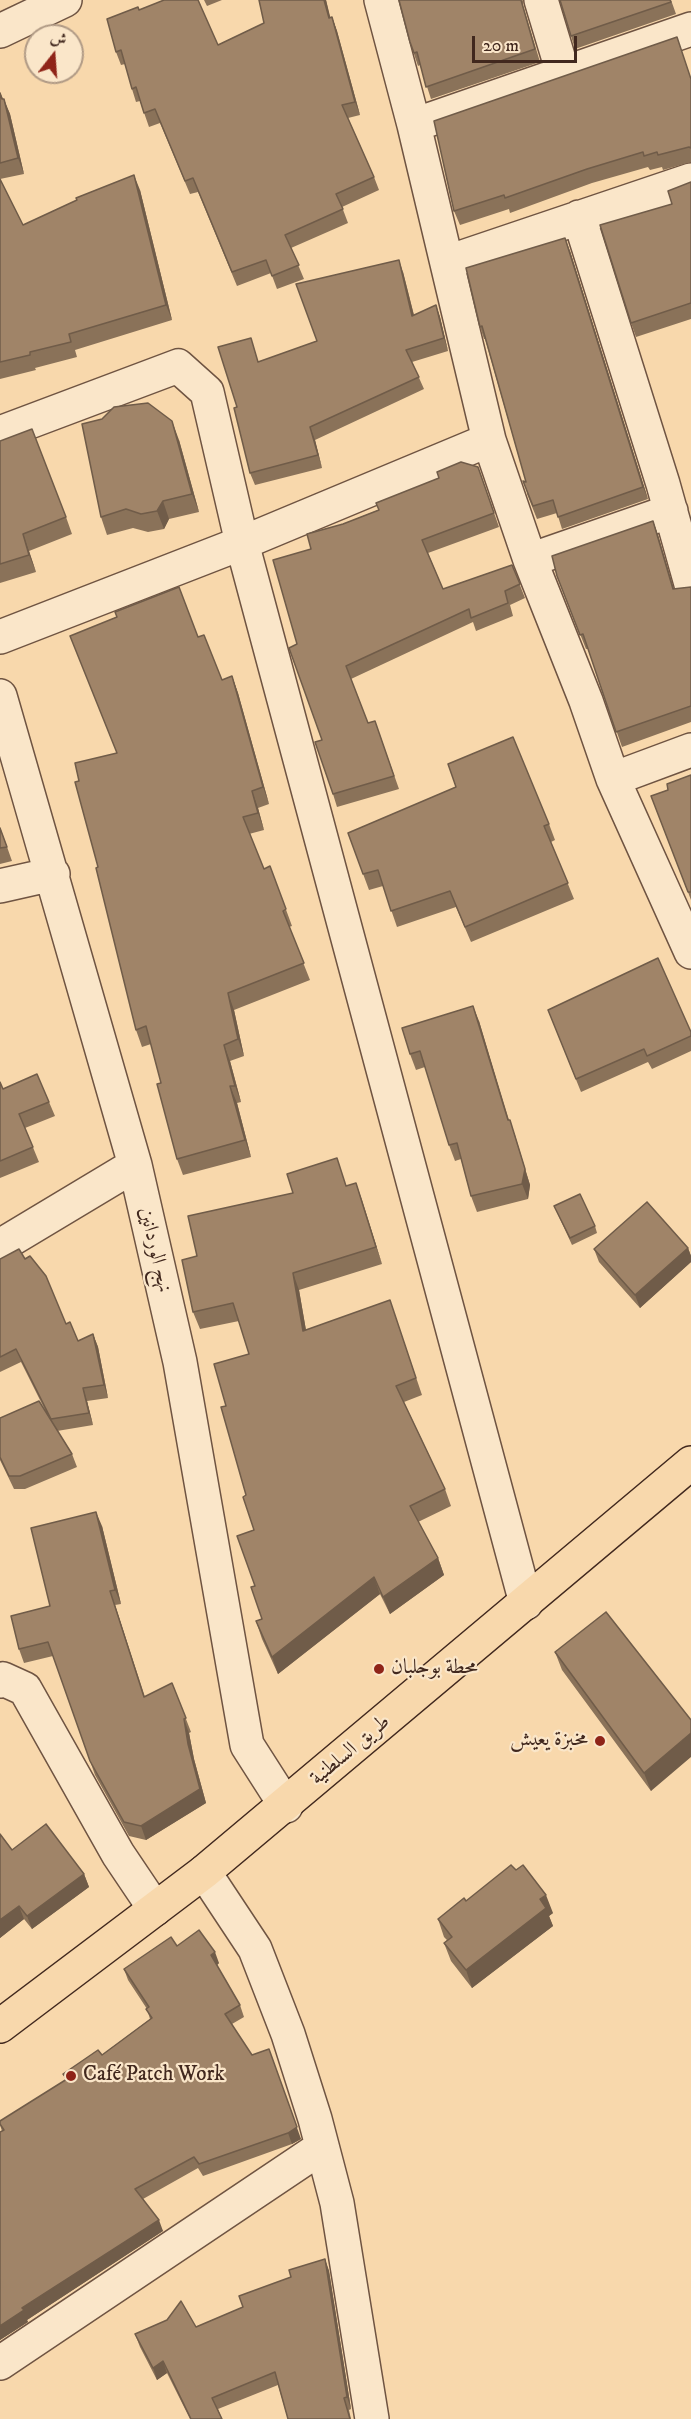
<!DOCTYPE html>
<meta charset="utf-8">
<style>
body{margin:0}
#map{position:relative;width:691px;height:2419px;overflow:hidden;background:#f8d8ac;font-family:"IM FELL DW Pica",Amiri,serif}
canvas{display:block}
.north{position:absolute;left:24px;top:24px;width:60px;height:60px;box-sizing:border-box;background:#fae6c9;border:2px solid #b09a85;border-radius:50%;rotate:17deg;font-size:16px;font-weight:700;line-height:24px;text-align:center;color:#41281e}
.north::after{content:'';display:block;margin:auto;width:21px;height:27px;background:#8f2418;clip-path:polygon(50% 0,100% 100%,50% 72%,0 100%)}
.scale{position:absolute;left:472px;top:36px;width:105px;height:27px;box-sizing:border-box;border:3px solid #41281e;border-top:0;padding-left:8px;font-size:18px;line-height:21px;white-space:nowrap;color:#41281e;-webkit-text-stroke:4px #fae6c9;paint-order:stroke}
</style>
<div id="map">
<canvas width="691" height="2419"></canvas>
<div class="north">ش</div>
<div class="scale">20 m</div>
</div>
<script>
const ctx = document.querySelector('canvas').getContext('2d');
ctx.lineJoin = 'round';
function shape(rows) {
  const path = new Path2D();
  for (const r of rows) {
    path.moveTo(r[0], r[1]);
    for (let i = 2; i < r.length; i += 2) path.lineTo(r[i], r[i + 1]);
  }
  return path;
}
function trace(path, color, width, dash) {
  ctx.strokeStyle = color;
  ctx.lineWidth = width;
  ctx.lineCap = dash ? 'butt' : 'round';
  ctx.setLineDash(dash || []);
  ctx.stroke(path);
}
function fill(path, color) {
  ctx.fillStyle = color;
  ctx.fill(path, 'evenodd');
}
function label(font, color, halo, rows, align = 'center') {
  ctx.font = font + ' "IM FELL DW Pica",Amiri,serif';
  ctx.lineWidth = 4.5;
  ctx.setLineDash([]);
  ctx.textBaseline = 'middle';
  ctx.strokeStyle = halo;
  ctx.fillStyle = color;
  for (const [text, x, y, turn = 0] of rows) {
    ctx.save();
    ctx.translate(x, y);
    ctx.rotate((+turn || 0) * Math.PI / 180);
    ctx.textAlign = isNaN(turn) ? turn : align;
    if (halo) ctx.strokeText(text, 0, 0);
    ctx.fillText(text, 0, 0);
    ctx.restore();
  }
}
const minor = shape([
 [381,0,414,125,489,440,530,560,586,701,613,779,691,952],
 [541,0,563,73],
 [0,31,65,0],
 [414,125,691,29],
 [579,217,663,484,691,584],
 [448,262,691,180],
 [0,433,178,366,207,392,242,543,526,1603],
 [530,560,671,511],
 [0,637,242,543,489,440],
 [0,696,135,1165,180,1362,247,1745,286,1806],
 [613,779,691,750],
 [0,886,53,874],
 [0,1246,135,1165],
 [0,1681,3,1679,25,1689,118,1854,155,1909],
 [204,1872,255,1949,288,2034,315,2119,337,2203,372,2419],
 [0,2363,322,2147]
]);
const major = shape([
 [0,2026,204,1872,691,1463]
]);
trace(minor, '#6f5442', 36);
trace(major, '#41281e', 36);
trace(minor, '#fae6c9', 33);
trace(major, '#f8d8ac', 33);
fill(shape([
 [204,0,222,0,207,6],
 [259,0,326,0,330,18,332,17,337,31,360,115,348,118,374,177,379,190,342,207,348,223,291,248,304,279,277,289,271,273,237,286,198,192,190,194,160,123,149,127,140,101,136,102,132,89,125,64,121,65,116,52,139,10,218,45,264,23],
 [523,0,523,5,540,62,431,99,420,65,418,66,410,42],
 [671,0,676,14,575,49,571,36],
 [691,78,691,162,663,170,662,167,650,170,648,167,592,183,510,213,509,209,460,225,454,211],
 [0,92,10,114,24,174,0,179],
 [0,179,23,225,140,190,172,320,75,350,77,357,35,368,36,370,0,379],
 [691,182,691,319,636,337,631,323,672,204],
 [570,251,648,499,562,529,557,513,537,519,527,494,526,482,485,339,484,339,480,327],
 [403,272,414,315,436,305,440,317,448,351,412,362,424,389,315,440,322,468,255,485,250,473,237,407,259,362,317,341],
 [179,440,199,512,169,519,164,529,148,532,133,528,107,535,101,517],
 [0,441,66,517,72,534,29,551,36,572,0,583],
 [478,467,499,527,428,553,443,589,512,565,525,598,510,605,513,616,476,631,473,622,351,679,368,723,375,721,399,789,337,807,333,794,322,740,297,644,311,549,343,524,378,510],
 [653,521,658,535,674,589,691,587,691,722,622,747,588,649,586,649,557,576],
 [198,637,222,680,232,676,238,693,269,804,258,808,264,830,249,834,264,869,270,866,292,926,289,927,310,980,234,1010,244,1056,230,1061,241,1102,237,1103,251,1157,183,1175,177,1159,161,1083,151,1044,142,1047,136,1030,79,781,116,753],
 [691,775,691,900,651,796,668,790],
 [549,824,555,840,551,842,574,899,471,942,456,907,397,927,383,886,369,890,348,833],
 [0,827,12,861,0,864],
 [548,1010,691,1032,691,1051,652,1069,648,1062,581,1092],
 [479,1021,509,1120,515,1135,530,1185,528,1199,477,1212,471,1196,461,1159,455,1161,449,1145,425,1067,416,1070,410,1054],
 [0,1082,3,1089,49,1102,55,1116,25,1128,39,1162,0,1178],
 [356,1183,382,1264,299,1290,306,1330,396,1318,422,1395,404,1402,445,1489,451,1506,418,1522,438,1558,444,1575,390,1614,380,1594,278,1674,262,1639,256,1621,262,1619,255,1586,254,1530,226,1406,249,1354,239,1321,200,1329,193,1312,197,1256],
 [554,1206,595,1226,597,1233,572,1245],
 [688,1248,691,1256,691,1262,640,1308,599,1262,594,1249],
 [0,1259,66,1324,78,1341,93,1334,98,1347,108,1398,87,1401,93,1425,57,1431,72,1454,77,1467,25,1489,14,1489,0,1460,0,1418,47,1414,21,1362,0,1372],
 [102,1526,121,1604,115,1605,145,1697,172,1683,191,1732,189,1733,194,1759,206,1803,146,1840,129,1836,95,1775,53,1656,24,1663,19,1649,50,1606],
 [555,1652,691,1720,651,1791,562,1670],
 [0,1834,12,1850,84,1874,89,1887,32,1929,24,1919,0,1938],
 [466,1901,553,1913,549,1916,553,1926,472,1988,451,1961,444,1943,447,1940,444,1937,438,1919],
 [177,1946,219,1963,217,1965,240,2005,244,2017,232,2024,301,2139,292,2144,203,2176,198,2168,143,2199,163,2231,27,2320,28,2322,0,2340,0,2132,2,2131,0,2125,0,2121,66,2080,63,2074,102,2055,150,2019,147,2009,128,1980,124,1969],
 [325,2259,329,2271,351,2409,349,2410,351,2419,288,2419,278,2385,218,2409,222,2419,190,2419,167,2373,157,2380,140,2347,135,2334,196,2327,243,2307,291,2277]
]), '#8a7259');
fill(shape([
 [324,0,326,0,334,32,329,18],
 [332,17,337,31,360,115,355,102],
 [4,99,10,114,24,174,18,158],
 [134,175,140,190,172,320,166,305],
 [565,238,570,251,648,499,643,487],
 [399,260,403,272,417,328,412,316],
 [436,305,440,317,448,351,444,338],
 [172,421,179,440,199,512,192,494],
 [310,427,315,440,322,468,318,455],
 [163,501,169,519,164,529,157,511],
 [653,521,658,535,678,603,673,589],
 [23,534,29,551,36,572,29,555],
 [232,676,238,693,269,804,263,787],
 [252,791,258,808,264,830,258,813],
 [228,993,234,1010,244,1056,238,1039],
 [473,1006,479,1021,513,1136,508,1120],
 [224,1045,230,1061,241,1102,235,1086],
 [230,1086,237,1103,251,1157,245,1140],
 [510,1120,530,1185,528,1199,522,1184],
 [356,1183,362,1200,382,1264,376,1247],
 [688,1248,691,1256,691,1262,640,1308,635,1295],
 [293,1273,299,1290,309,1348,303,1331],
 [93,1334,98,1347,108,1398,104,1385],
 [83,1388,87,1401,93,1425,89,1413],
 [96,1512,102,1526,121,1604,115,1590],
 [438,1558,444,1575,390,1614,383,1597],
 [374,1577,380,1594,278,1674,272,1657],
 [110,1591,115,1605,149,1712,144,1697],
 [184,1719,189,1733,194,1759,206,1803,146,1840,141,1826,188,1744],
 [691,1733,691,1757,651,1791,644,1773],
 [84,1874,89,1887,32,1929,27,1916],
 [546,1895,553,1913,549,1916,553,1926,472,1988,466,1970,540,1899],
 [19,1906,24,1919,0,1938,0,1920],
 [215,1952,219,1963,215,1967,211,1955],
 [269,2049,301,2139,292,2144,288,2133],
 [159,2220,163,2231,27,2320,28,2322,0,2340,0,2326,22,2308],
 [325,2259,329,2271,351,2409,347,2397],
 [163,2361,167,2373,157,2380,153,2368]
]), '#705c49');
const building = shape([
 [164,0,198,0,218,45,264,23,259,0,324,0,329,18,332,17,355,102,342,105,374,177,336,194,343,209,285,235,299,265,272,276,266,260,232,272,193,178,185,181,155,109,144,113,136,87,132,89,121,50,116,52,107,19,138,7,139,10,164,0],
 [399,0,521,0,535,49,426,87,417,52,414,53,410,42,399,0],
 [560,0,670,0,671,2,571,36,560,0],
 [677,37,691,79,691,148,689,147,658,155,657,152,644,156,643,152,587,169,505,198,504,195,454,211,434,121,677,37],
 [0,93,2,99,4,99,18,158,0,163,0,93],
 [134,175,166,305,69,334,71,342,30,352,30,355,0,362,0,179,23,225,77,200,76,198,134,175],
 [691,182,691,303,631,323,600,225,672,204,668,191,691,182],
 [565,238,643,487,558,517,553,500,533,506,523,481,526,482,482,326,480,327,466,268,565,238],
 [399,260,412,316,436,305,444,338,406,350,419,377,310,427,318,455,250,473,234,408,237,407,218,347,251,338,258,362,317,341,296,284,399,260],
 [148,403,172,421,192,494,163,501,157,511,141,514,126,509,101,517,82,424,102,419,114,407,148,403],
 [32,429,66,517,23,534,29,555,0,564,0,441,32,429],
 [461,462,478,467,494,513,422,540,443,589,512,565,520,584,505,591,508,603,471,618,469,609,346,666,368,723,375,721,394,776,333,794,315,742,322,740,289,648,297,644,273,560,311,549,307,534,343,524,379,510,376,503,439,478,437,472,461,462],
 [653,521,673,589,691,587,691,706,616,732,583,634,580,635,557,576,552,556,653,521],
 [179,587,198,637,204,635,222,680,232,676,263,787,252,791,258,813,243,817,264,869,270,866,286,909,283,911,304,963,228,993,238,1039,224,1045,235,1086,230,1086,245,1140,177,1159,157,1084,161,1083,146,1026,136,1030,96,868,98,867,75,782,79,781,75,763,117,753,70,636,117,617,115,612,179,587],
 [513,737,549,824,544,826,568,883,465,927,450,891,391,911,378,870,363,874,348,833,456,787,448,764,513,737],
 [691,775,691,892,688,892,651,796,668,790,667,784,691,775],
 [0,828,7,847,0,848,0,828],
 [658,958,691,1032,691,1036,647,1056,644,1049,576,1079,548,1010,658,958],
 [473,1006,508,1120,510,1120,525,1169,522,1184,471,1196,457,1143,449,1145,420,1051,410,1054,402,1028,473,1006],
 [37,1074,49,1102,19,1114,33,1147,0,1161,0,1082,3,1089,37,1074],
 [337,1158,346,1186,356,1183,376,1247,293,1273,303,1331,390,1300,416,1378,396,1386,445,1489,410,1506,438,1558,383,1597,374,1577,272,1657,256,1621,262,1619,251,1587,255,1586,237,1536,254,1530,243,1497,246,1495,221,1407,226,1406,214,1364,249,1354,233,1303,193,1312,182,1260,197,1256,188,1216,293,1193,287,1174,337,1158],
 [580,1194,595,1226,570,1238,554,1206,580,1194],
 [647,1202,688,1248,635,1295,594,1249,647,1202],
 [19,1249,25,1259,30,1256,46,1276,66,1324,70,1322,78,1341,93,1334,104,1385,83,1388,89,1413,51,1419,16,1349,0,1357,0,1259,19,1249],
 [39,1401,72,1454,20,1476,9,1476,0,1457,0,1418,39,1401],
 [96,1512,115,1590,110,1591,144,1697,172,1683,186,1718,184,1719,188,1744,200,1789,141,1826,124,1822,90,1761,48,1642,19,1649,11,1616,50,1606,31,1528,96,1512],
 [606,1612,691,1720,691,1733,644,1773,555,1652,606,1612],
 [46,1824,84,1874,27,1916,19,1906,0,1920,0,1834,12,1850,46,1824],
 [511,1865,516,1870,523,1865,546,1895,540,1899,546,1908,466,1970,444,1943,452,1937,438,1919,464,1898,466,1901,511,1865],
 [199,1930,215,1952,211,1955,240,2005,225,2014,252,2055,269,2049,297,2127,288,2133,199,2164,194,2157,135,2189,159,2220,22,2308,24,2310,0,2326,0,2132,4,2130,0,2124,0,2121,67,2079,63,2074,98,2050,102,2055,152,2018,146,2009,149,2007,124,1969,171,1937,177,1946,199,1930],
 [325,2259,347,2397,344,2398,350,2419,288,2419,275,2372,212,2398,222,2419,191,2419,163,2361,153,2368,135,2334,167,2320,181,2301,196,2327,243,2307,239,2296,291,2277,289,2270,325,2259]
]);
fill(building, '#a08468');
trace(building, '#705c49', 1.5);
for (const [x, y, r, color] of [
 [379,1669,6,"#8f2418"],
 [600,1741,6,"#8f2418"],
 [71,2076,6,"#8f2418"]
]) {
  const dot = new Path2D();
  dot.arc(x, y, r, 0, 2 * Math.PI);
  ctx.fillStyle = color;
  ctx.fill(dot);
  trace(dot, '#fae6c9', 2);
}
label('21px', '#41281e', '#fae6c9', [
 ["نهج الوردانين",154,1250,77],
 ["طريق السلطنية",351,1751,-40]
]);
label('21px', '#41281e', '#fae6c9', [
 ["محطة بوجلبان",391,1669],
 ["مخبزة يعيش",588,1741,"right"],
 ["Café Patch Work",83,2076]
], 'left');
</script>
